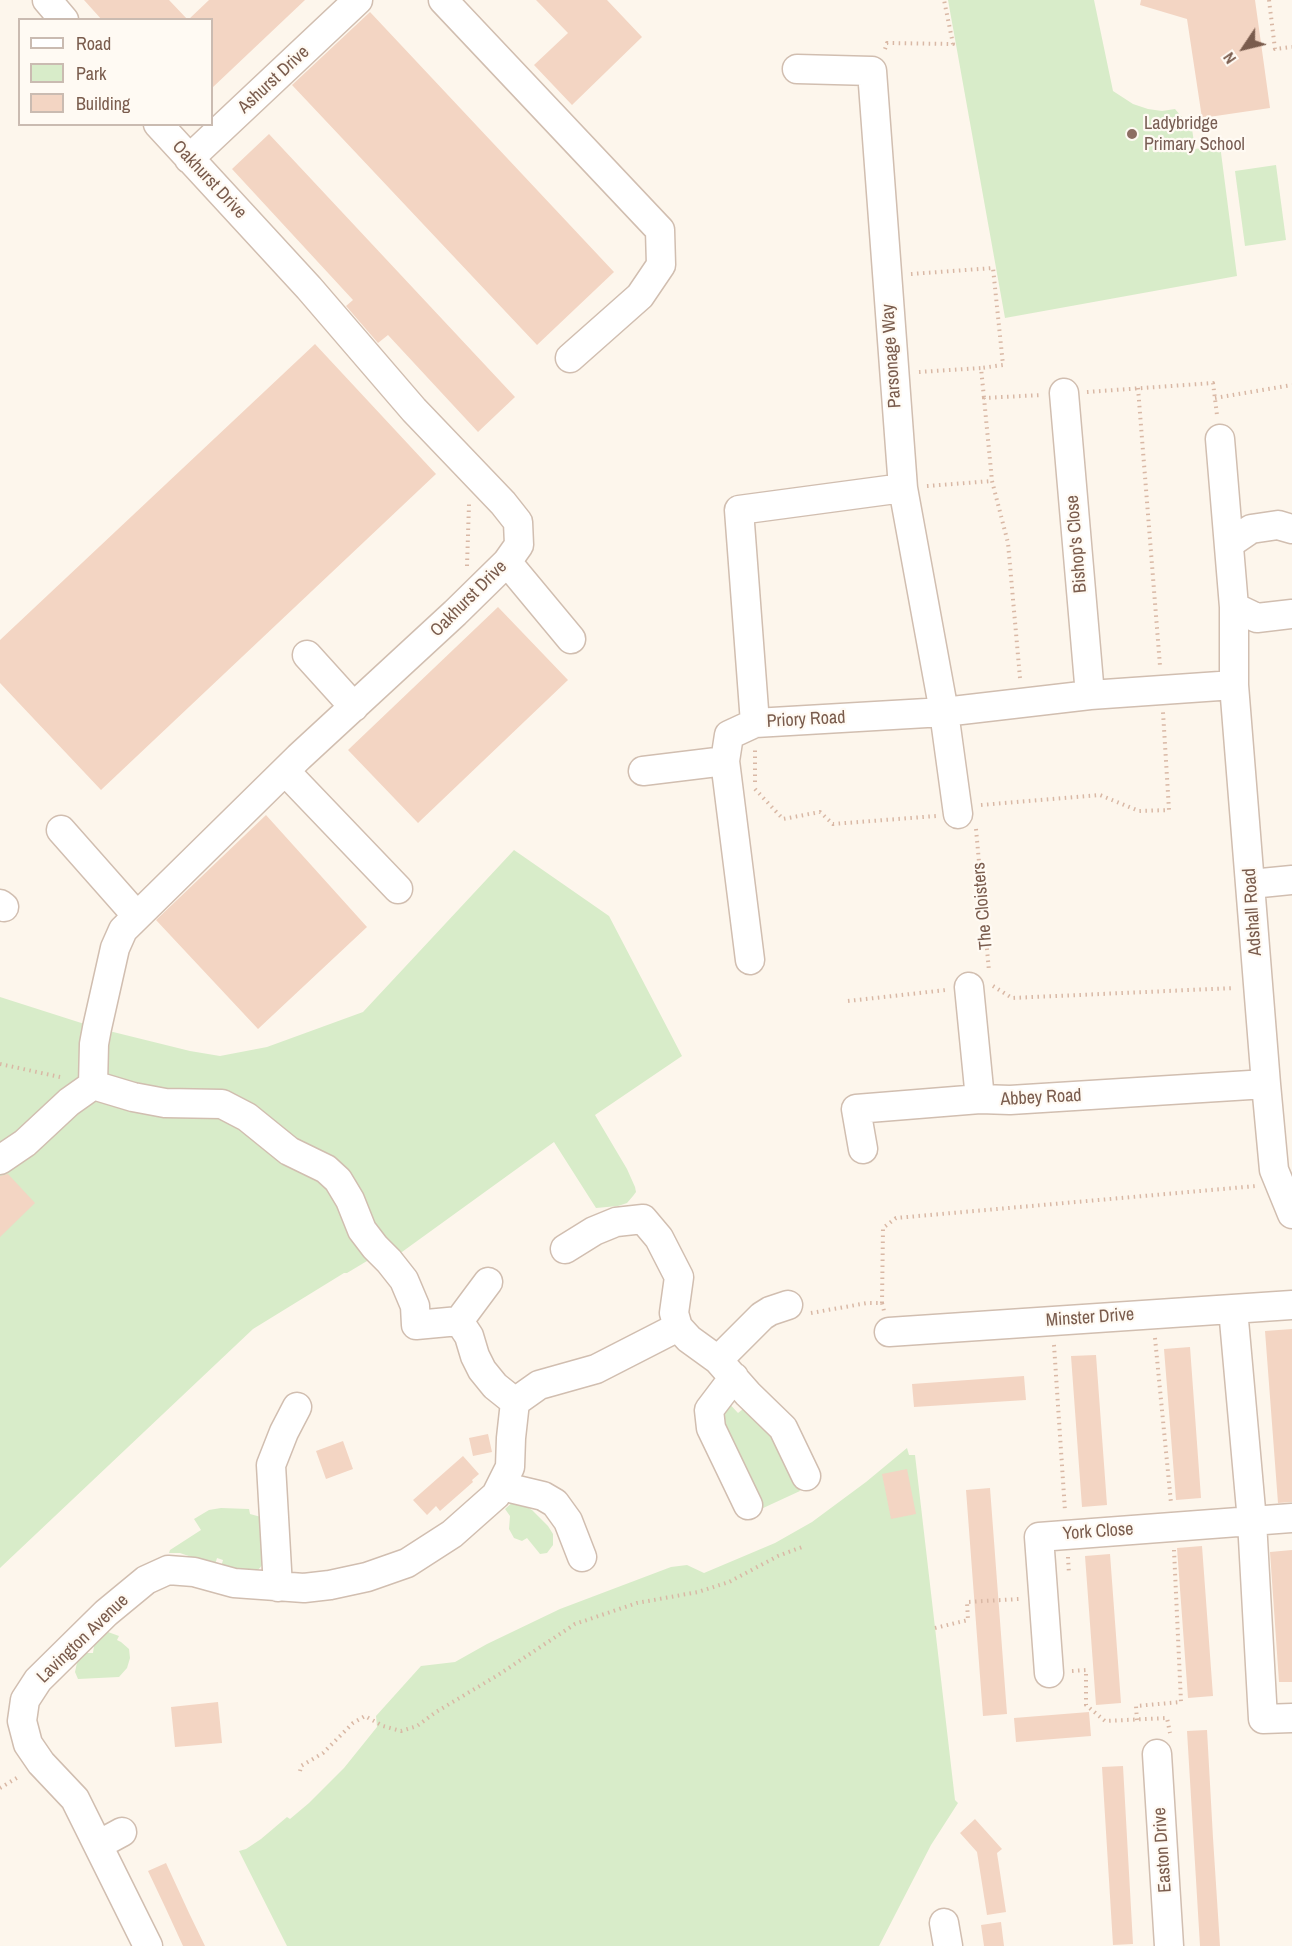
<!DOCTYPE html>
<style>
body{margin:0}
#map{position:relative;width:1292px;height:1946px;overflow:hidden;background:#fdf6ec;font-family:"Archivo Narrow",sans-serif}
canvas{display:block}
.legend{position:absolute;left:18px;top:18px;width:195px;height:108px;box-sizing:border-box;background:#fffaf3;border:2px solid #cabbb1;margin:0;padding:8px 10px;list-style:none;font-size:18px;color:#7a5c4d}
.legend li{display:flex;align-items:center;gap:12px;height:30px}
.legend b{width:30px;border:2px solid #cabbb1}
.north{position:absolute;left:1214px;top:18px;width:60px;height:60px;-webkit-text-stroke:4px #fffaf3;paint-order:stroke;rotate:235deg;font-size:16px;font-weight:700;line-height:24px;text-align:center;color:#7a5c4d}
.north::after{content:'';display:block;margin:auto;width:21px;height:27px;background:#7a5c4d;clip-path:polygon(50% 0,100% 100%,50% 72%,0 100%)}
</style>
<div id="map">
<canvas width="1292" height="1946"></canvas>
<ul class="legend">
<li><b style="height:8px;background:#fff"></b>Road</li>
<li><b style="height:16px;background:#d8ecc9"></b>Park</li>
<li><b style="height:16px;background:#f3d5c3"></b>Building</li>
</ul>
<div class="north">N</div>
</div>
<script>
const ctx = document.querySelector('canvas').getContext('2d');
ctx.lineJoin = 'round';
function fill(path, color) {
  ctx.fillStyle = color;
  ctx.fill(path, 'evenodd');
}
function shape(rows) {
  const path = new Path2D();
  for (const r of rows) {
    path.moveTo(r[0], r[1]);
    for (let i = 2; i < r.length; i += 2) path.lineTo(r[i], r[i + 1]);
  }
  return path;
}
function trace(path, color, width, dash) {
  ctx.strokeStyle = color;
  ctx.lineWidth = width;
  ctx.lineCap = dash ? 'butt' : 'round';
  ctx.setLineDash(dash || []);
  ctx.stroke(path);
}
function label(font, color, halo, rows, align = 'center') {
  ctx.font = font + ' "Archivo Narrow",sans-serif';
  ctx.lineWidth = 4.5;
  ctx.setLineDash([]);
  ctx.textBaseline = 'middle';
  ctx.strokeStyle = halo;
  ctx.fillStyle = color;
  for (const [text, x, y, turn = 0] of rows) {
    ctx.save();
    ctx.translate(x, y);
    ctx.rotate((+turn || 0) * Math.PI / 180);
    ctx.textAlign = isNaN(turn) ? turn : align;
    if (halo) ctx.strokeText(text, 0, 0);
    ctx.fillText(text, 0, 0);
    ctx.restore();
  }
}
fill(shape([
 [948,0,1094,0,1113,91,1133,104,1148,109,1162,111,1175,109,1192,129,1195,149,1220,145,1237,276,1005,318],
 [1276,165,1286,240,1245,246,1235,171],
 [514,850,609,916,682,1056,595,1115,627,1169,635,1187,636,1192,633,1196,627,1203,618,1206,596,1208,554,1142,395,1257,372,1258,347,1273,344,1273,253,1329,0,1568,0,997,97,1028,190,1051,220,1056,267,1047,363,1012],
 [725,1399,738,1413,748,1405,778,1444,800,1491,761,1509,719,1417],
 [907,1448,909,1455,915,1455,955,1800,958,1803,931,1845,879,1946,287,1946,239,1851,246,1849,261,1839,287,1817,290,1819,309,1803,344,1768,377,1727,376,1716,421,1666,455,1662,487,1644,560,1609,671,1567,687,1565,704,1573,775,1543,812,1522,866,1482],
 [515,1500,532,1510,548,1526,553,1534,553,1545,547,1553,540,1554,527,1538,522,1541,514,1538,509,1529,510,1516,505,1509],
 [221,1508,249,1509,250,1514,261,1517,264,1563,258,1570,248,1571,221,1567,223,1560,217,1558,215,1565,180,1553,169,1553,170,1550,201,1530,194,1519,209,1510],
 [108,1632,119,1636,117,1640,121,1642,129,1649,130,1658,127,1668,119,1677,78,1679,75,1672,78,1658,84,1653,93,1653,94,1646,100,1636]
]), '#d8ecc9');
fill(shape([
 [84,0,169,0,188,20,102,20],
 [209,0,305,0,212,88,212,20,188,20],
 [536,0,607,0,642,37,572,105,534,65,568,33],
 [1141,0,1255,0,1270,108,1202,118,1187,19,1140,5],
 [370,12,614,272,537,345,292,85],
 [269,134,515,397,478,432,388,335,378,343,346,306,353,300,232,169],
 [315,344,436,474,101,790,0,683,0,640],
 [498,607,568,680,418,823,348,750],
 [266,815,367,927,258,1029,156,920],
 [8,1174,35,1203,0,1237,0,1176],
 [1292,1329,1292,1502,1278,1503,1265,1331],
 [1190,1347,1201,1498,1176,1500,1164,1349],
 [1096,1355,1107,1505,1082,1507,1071,1356],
 [1024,1376,1026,1400,914,1407,912,1384],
 [488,1434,492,1452,473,1456,469,1438],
 [343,1441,353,1469,326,1479,316,1451],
 [463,1456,479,1474,472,1480,473,1482,440,1511,436,1506,427,1515,413,1500],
 [907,1469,916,1514,891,1519,882,1474],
 [990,1488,1007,1714,983,1716,966,1490],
 [1202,1546,1213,1696,1188,1698,1177,1548],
 [1292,1550,1292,1682,1279,1682,1270,1552],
 [1110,1554,1121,1703,1096,1705,1085,1556],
 [218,1702,222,1743,175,1747,171,1707],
 [1089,1712,1091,1736,1016,1742,1014,1718],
 [1207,1730,1213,1838,1220,1946,1200,1946,1187,1731],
 [1123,1766,1133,1944,1113,1945,1102,1767],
 [975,1819,1002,1849,997,1853,1006,1912,987,1915,977,1852,960,1833],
 [166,1863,189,1913,205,1946,183,1946,166,1909,148,1871],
 [1001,1922,1004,1946,984,1946,981,1925]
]), '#f3d5c3');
const minor = shape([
 [47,0,64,20],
 [443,0,660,230,661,265,640,296,570,358],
 [797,69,872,71,903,488,944,712,958,814],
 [189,159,358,0],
 [1064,393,1090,695],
 [1220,439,1234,607,1234,685,1266,1084,1274,1170,1292,1214],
 [903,488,739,510,755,723,944,712,1090,695,1234,685],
 [1229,544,1251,529,1278,525,1292,529],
 [507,562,571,639],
 [1234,607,1257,618,1292,614],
 [307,655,354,707],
 [725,761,750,960],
 [285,771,398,889],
 [643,771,725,761,729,735,755,723],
 [61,830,137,916],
 [1251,884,1292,880],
 [0,904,4,907],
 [969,987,980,1099],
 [93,1085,94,1044,97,1028,115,948,123,930,299,757,455,613,507,562,519,545,518,522,503,503,414,410,309,288,158,124],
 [863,1149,856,1109,980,1099,1010,1100,1266,1084],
 [0,1160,25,1143,69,1102,93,1085,133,1097,165,1103,222,1104,247,1117,289,1151,326,1169,338,1180,350,1200,362,1230,375,1247,389,1261,404,1280,415,1306,416,1325,459,1321,469,1336,475,1356,482,1370,495,1386,515,1402],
 [565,1249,594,1231,616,1222,643,1219,659,1238,679,1277,674,1313,678,1327],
 [1233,1309,1252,1521,1263,1719,1292,1718],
 [459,1321,488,1282],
 [889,1332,1292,1305],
 [718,1360,762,1316,770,1311,788,1305],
 [734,1377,709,1410,711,1428,748,1505],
 [501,1486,543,1496,555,1503,568,1521,582,1557],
 [278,1587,271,1465,284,1432,297,1407],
 [1049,1673,1039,1537,1292,1518],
 [1157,1754,1169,1946],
 [98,1845,122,1832],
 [944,1923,948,1946],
 [148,1946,75,1799,41,1763,28,1744,22,1721,25,1700,38,1680,106,1613,146,1580,168,1570,194,1572,234,1583,304,1588,330,1585,367,1577,407,1563,452,1534,496,1495,510,1467,511,1438,515,1402,539,1385,596,1369,678,1327,689,1339,718,1360,748,1394,783,1428,806,1476]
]);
trace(minor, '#d1beb0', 31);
trace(shape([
 [1269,0,1275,49,1292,47],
 [885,49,887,43,953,44,944,0],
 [911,274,993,268,1003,365,981,368],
 [919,372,981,368,984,398],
 [1138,388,1160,666],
 [1087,392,1213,383,1217,415],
 [1215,398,1292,385],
 [927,486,992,481],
 [467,566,469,504],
 [1020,678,1008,543,992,481,984,398,1041,395],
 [755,782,755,750],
 [755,789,783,819,820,812,833,824,936,816],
 [981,805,1100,795,1139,811,1169,810,1163,712],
 [976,829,989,971],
 [993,986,1012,998,1234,988],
 [848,1001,946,990],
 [0,1064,60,1077],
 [882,1303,883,1228,896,1218,1256,1186],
 [811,1313,867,1303,882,1303,884,1311],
 [1155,1338,1171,1503],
 [1054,1345,1065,1511],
 [1068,1557,1069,1574],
 [935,1628,968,1620,967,1602,1019,1599],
 [1072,1671,1086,1670,1086,1705,1105,1721,1167,1718,1170,1733],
 [1137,1720,1136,1706,1181,1702,1174,1550],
 [300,1771,301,1766,323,1753,353,1723,365,1716,383,1726,401,1731,417,1726,436,1712,498,1675,575,1624,637,1603,698,1592,729,1582,778,1556,802,1547],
 [0,1788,20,1776]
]), '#d9b8a5', 4, [1.5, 4.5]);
trace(minor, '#fff', 28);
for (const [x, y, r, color] of [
 [1132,134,6,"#8d6e63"]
]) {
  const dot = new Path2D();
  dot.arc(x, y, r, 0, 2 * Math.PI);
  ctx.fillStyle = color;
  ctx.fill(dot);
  trace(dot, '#fffaf3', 2);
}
label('18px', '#7a5c4d', '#fffaf3', [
 ["Ashurst Drive",274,80,-43],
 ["Oakhurst Drive",209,180,47],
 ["Parsonage Way",892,356,-94],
 ["Bishop's Close",1077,544,-95],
 ["Oakhurst Drive",469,599,-45],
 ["Priory Road",806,720,-3],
 ["The Cloisters",983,906,-95],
 ["Adshall Road",1253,912,-94],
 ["Abbey Road",1041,1098,-3],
 ["Minster Drive",1090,1318,-4],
 ["York Close",1098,1532,-4],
 ["Lavington Avenue",83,1639,-44],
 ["Easton Drive",1163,1850,-94]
]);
label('18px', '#785e54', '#fffaf3', [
 ["Ladybridge",1144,124],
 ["Primary School",1144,145]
], 'left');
</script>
